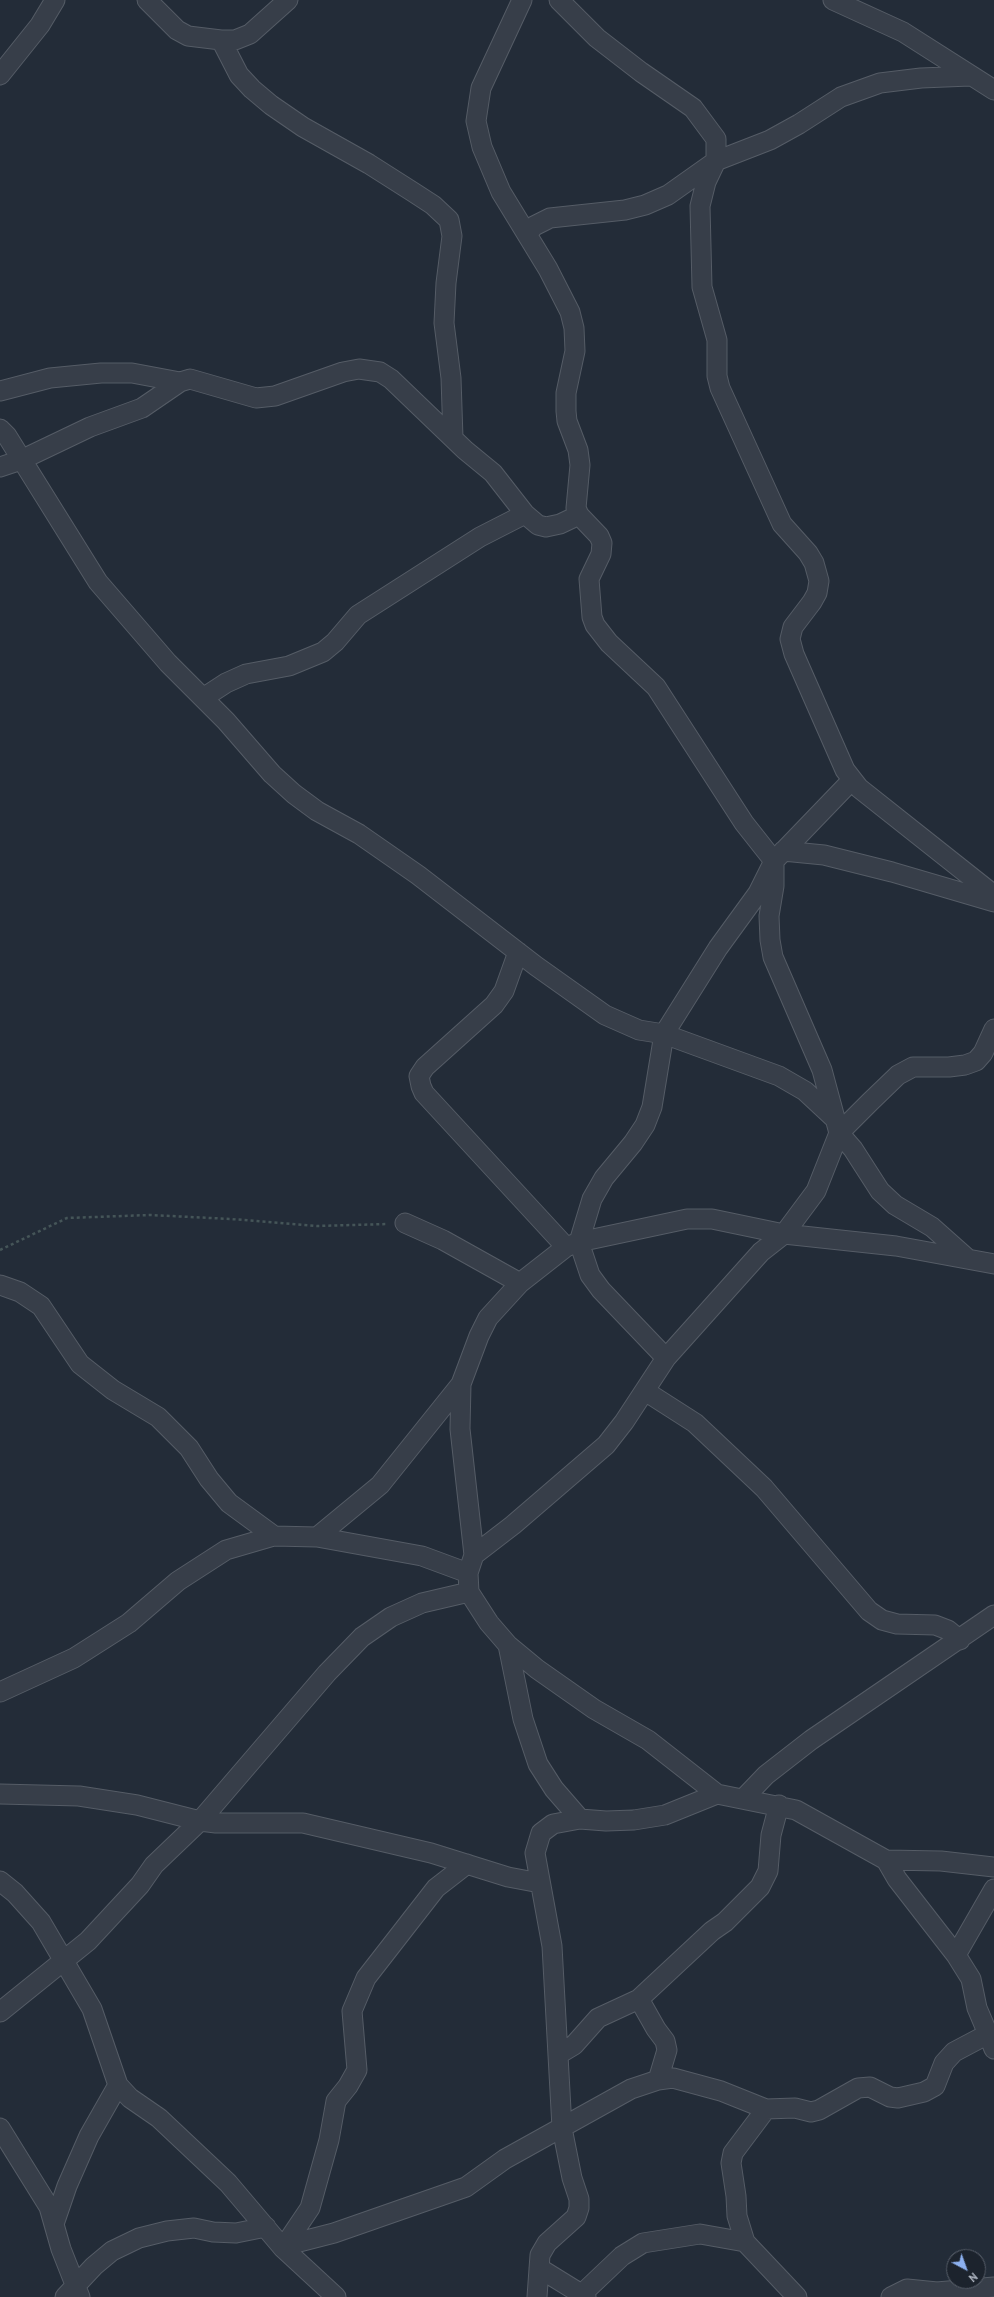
<!DOCTYPE html>
<style>
body{margin:0}
#map{position:relative;width:994px;height:2297px;overflow:hidden;background:#232c38;font-family:"PT Sans",sans-serif}
canvas{display:block}
.north{position:absolute;left:946px;top:2249px;width:40px;height:40px;box-sizing:border-box;background:#1c232d;border:1px solid #585f6a;border-radius:50%;rotate:139deg;font-size:11px;font-weight:700;line-height:16px;text-align:center;color:#b2b9c5}
.north::after{content:'';display:block;margin:auto;width:14px;height:18px;background:#8cb0ef;clip-path:polygon(50% 0,100% 100%,50% 72%,0 100%)}
</style>
<div id="map">
<canvas width="994" height="2297"></canvas>
<div class="north">N</div>
</div>
<script>
const ctx = document.querySelector('canvas').getContext('2d');
ctx.lineJoin = 'round';
function shape(rows) {
  const path = new Path2D();
  for (const r of rows) {
    path.moveTo(r[0], r[1]);
    for (let i = 2; i < r.length; i += 2) path.lineTo(r[i], r[i + 1]);
  }
  return path;
}
function trace(path, color, width, dash) {
  ctx.strokeStyle = color;
  ctx.lineWidth = width;
  ctx.lineCap = dash ? 'butt' : 'round';
  ctx.setLineDash(dash || []);
  ctx.stroke(path);
}
const street = shape([
 [147,0,177,30,188,36,221,40,235,40,250,34,288,0],
 [522,0,481,88,476,121,482,147,501,192,548,269,570,312,574,328,575,351,566,393,566,411,567,421,578,450,580,465,576,508,579,515,599,536,602,543,601,554,589,579,592,617,595,625,609,643,656,687,744,823,774,861,758,893,718,948,664,1034,652,1107,645,1125,633,1143,604,1178,592,1199,579,1242,590,1275,601,1290,666,1358],
 [559,0,597,38,641,72,693,108,716,139,716,161,706,182,700,206,702,287,717,340,717,376,720,388,782,524,808,553,814,563,819,581,817,593,812,602,793,627,790,639,794,654,845,770,859,788,994,895],
 [833,0,903,32,994,90],
 [221,40,239,75,252,89,271,105,303,127,369,164,413,192,433,205,449,220,452,236,446,283,444,323,451,378,453,438],
 [0,75,40,25,55,0],
 [527,234,534,226,550,218,625,210,645,205,668,195,716,161,770,140,799,124,841,97,880,83,921,78,970,76],
 [0,391,50,378,101,373,132,373,180,382],
 [0,429,7,436,98,582,168,663,226,721,272,774,294,794,317,811,359,834,418,875,536,966,605,1015,639,1030,664,1034,779,1076,805,1091,834,1118],
 [0,467,21,460,90,427,142,408,180,382,190,379,256,398,275,396,343,372,359,369,380,372,391,379,465,450,493,473,525,514,538,525,546,527,560,524,579,515],
 [203,698,226,683,246,674,289,666,323,652,335,642,358,615,480,537,525,514],
 [852,780,774,861,774,886,769,916,770,940,773,957,822,1070,839,1133,853,1149,880,1191,895,1205,932,1227,968,1259],
 [783,851,824,855,892,872,994,902],
 [518,952,504,991,494,1005,425,1067,419,1076,421,1086,424,1093,566,1247],
 [405,1223,443,1240,520,1283],
 [0,1285,20,1292,41,1306,80,1364,113,1390,158,1417,189,1448,209,1479,229,1503,274,1536],
 [645,1391,695,1423,764,1488,869,1611,882,1620,897,1624,935,1625,948,1630,960,1640],
 [317,1537,380,1485,461,1384],
 [474,1555,460,1429,461,1384,479,1336,488,1318,520,1283,566,1247,579,1242,687,1219,712,1219,784,1234,816,1191,839,1133,870,1102,898,1075,913,1067,949,1067,965,1065,976,1061,983,1053,994,1029],
 [508,1645,523,1719,538,1764,554,1789,580,1819],
 [0,1692,74,1658,129,1623,178,1581,226,1550,274,1536,317,1537,422,1556,468,1573],
 [0,1794,79,1796,137,1805,200,1821,327,1673,362,1637,391,1617,422,1603,469,1592],
 [717,1794,648,1740,594,1709,537,1669,508,1645,489,1623,469,1592,468,1573,474,1555,513,1525,606,1445,624,1422,666,1358,761,1252,784,1234,896,1246,994,1264],
 [743,1799,766,1775,811,1740,994,1615],
 [0,1881,15,1893,41,1922,92,2009,118,2085,130,2098,159,2118,228,2183,283,2248,336,2297],
 [956,1955,994,1889],
 [639,1999,656,2029,665,2041,667,2050,658,2080],
 [0,2012,88,1941,140,1885,154,1865,200,1821,216,1823,303,1823,431,1853,508,1877,540,1883],
 [988,2034,994,2049],
 [559,2054,574,2045,598,2018,639,1999,712,1931,725,1922,760,1887,768,1871,771,1835,779,1805],
 [766,2109,733,2153,731,2163,736,2196,737,2216,745,2242,797,2297],
 [0,2128,49,2207,61,2249,80,2297],
 [54,2224,67,2186,89,2136,118,2085],
 [289,2239,299,2242,334,2233,466,2187,505,2159,631,2089,658,2080,673,2078,721,2091,766,2109,795,2108,811,2112,819,2110,858,2088,870,2087,890,2097,898,2098,924,2092,935,2086,944,2063,954,2052,988,2034,977,2008,971,1979,956,1955,897,1879,886,1860],
 [283,2248,310,2208,329,2140,336,2101,348,2086,357,2070,352,2011,366,1978,436,1888,467,1864],
 [539,2268,586,2297],
 [583,2293,622,2256,643,2243,700,2234,745,2242],
 [65,2297,94,2266,112,2251,139,2238,167,2231,194,2228,213,2232,236,2233,266,2227],
 [537,2297,540,2255,547,2243,576,2217,579,2208,579,2199,572,2178,562,2128,552,1946,535,1853,541,1833,553,1824,580,1819,606,1821,634,1820,665,1815,717,1794,796,1810,886,1860,941,1861,994,1867],
 [891,2297,907,2289,937,2292,994,2287]
]);
trace(street, '#555c66', 21);
trace(shape([
 [0,1250,67,1218,150,1215,231,1219,317,1226,388,1224]
]), '#455558', 2.5, [3, 3]);
trace(street, '#373e49', 19);
</script>
